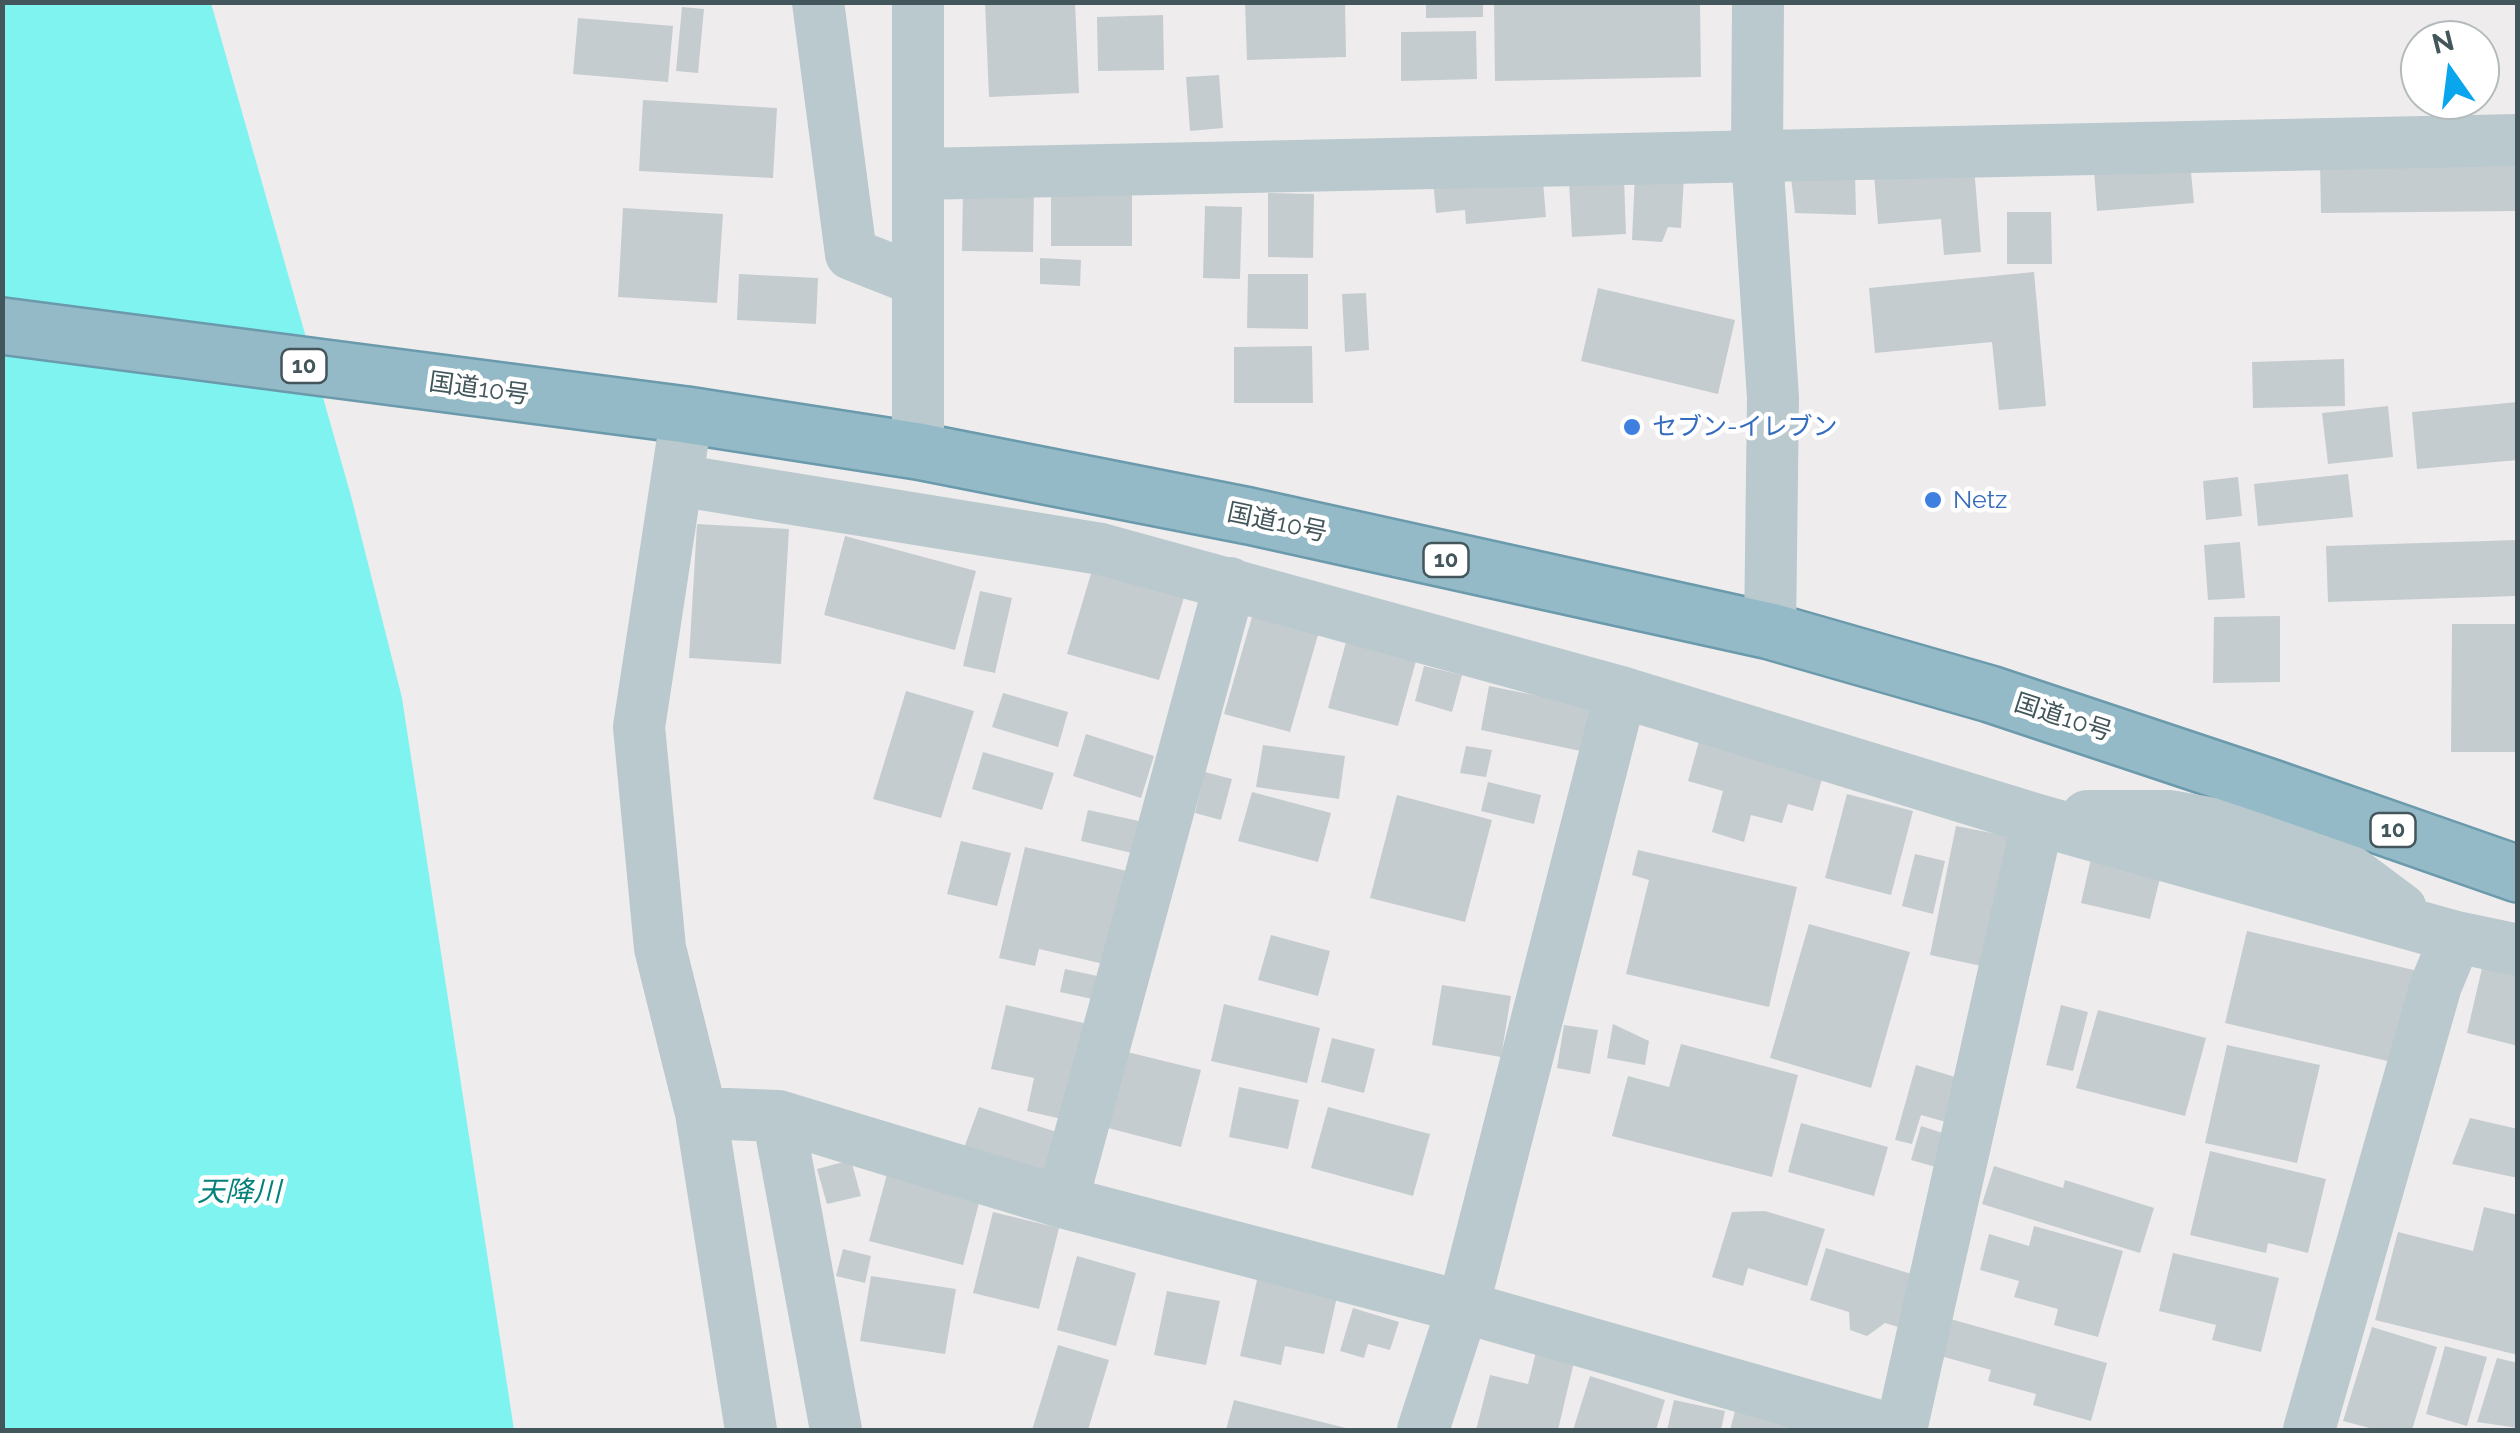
<!DOCTYPE html>
<meta charset="utf-8">
<style>
body{margin:0}
#map{position:relative;width:2520px;height:1433px;overflow:hidden;background:#efeced;font-family:Raleway,sans-serif}
canvas{display:block}
.frame{position:absolute;inset:0;border:5px solid #43565b;pointer-events:none}
.north{position:absolute;left:2400px;top:20px;width:100px;height:100px;box-sizing:border-box;background:#fff;border:2px solid #b4bbbd;border-radius:50%;rotate:346deg;font-size:28px;font-weight:700;line-height:40px;text-align:center;color:#43565b}
.north::after{content:'';display:block;margin:auto;width:35px;height:45px;background:#09a5ed;clip-path:polygon(50% 0,100% 100%,50% 72%,0 100%)}
</style>
<div id="map">
<canvas width="2520" height="1433"></canvas>
<div class="frame"></div>
<div class="north">N</div>
</div>
<script>
const ctx = document.querySelector('canvas').getContext('2d');
ctx.lineJoin = 'round';
function fill(path, color) {
  ctx.fillStyle = color;
  ctx.fill(path, 'evenodd');
}
function shape(rows) {
  const path = new Path2D();
  for (const r of rows) {
    path.moveTo(r[0], r[1]);
    for (let i = 2; i < r.length; i += 2) path.lineTo(r[i], r[i + 1]);
  }
  return path;
}
function trace(path, color, width, dash) {
  ctx.strokeStyle = color;
  ctx.lineWidth = width;
  ctx.lineCap = dash ? 'butt' : 'round';
  ctx.setLineDash(dash || []);
  ctx.stroke(path);
}
function label(font, color, halo, rows, align = 'center') {
  ctx.font = font + ' Raleway,"Noto Sans JP",sans-serif';
  ctx.lineWidth = 9;
  ctx.setLineDash([]);
  ctx.textBaseline = 'middle';
  ctx.strokeStyle = halo;
  ctx.fillStyle = color;
  for (const [text, x, y, turn = 0] of rows) {
    ctx.save();
    ctx.translate(x, y);
    ctx.rotate((+turn || 0) * Math.PI / 180);
    ctx.textAlign = isNaN(turn) ? turn : align;
    if (halo) ctx.strokeText(text, 0, 0);
    ctx.fillText(text, 0, 0);
    ctx.restore();
  }
}
fill(shape([
 [3,3,211,3,351,496,402,698,514,1430,3,1430]
]), '#7ef3ef');
fill(shape([
 [985,2,1075,2,1079,93,989,97],
 [1245,2,1345,2,1346,57,1247,60],
 [1426,2,1483,2,1483,17,1426,18],
 [1494,2,1700,2,1701,77,1495,81],
 [682,7,704,9,698,73,676,71],
 [1163,15,1164,70,1098,71,1097,17],
 [578,18,673,26,668,82,573,74],
 [1476,31,1477,79,1401,81,1401,32],
 [1219,75,1223,128,1190,131,1186,77],
 [643,100,777,108,773,178,639,171],
 [1973,154,1981,252,1944,255,1941,219,1878,224,1873,162],
 [2518,159,2518,211,2321,213,2320,162],
 [2190,162,2194,203,2097,211,2094,170],
 [1542,170,1546,217,1466,224,1465,210,1436,213,1433,180],
 [1855,171,1856,215,1795,213,1791,177],
 [1635,173,1684,177,1681,228,1668,227,1662,242,1632,240],
 [1624,178,1626,234,1572,237,1569,182],
 [1051,184,1132,184,1132,246,1051,246],
 [963,189,1034,191,1033,252,962,251],
 [1268,193,1314,194,1313,258,1268,257],
 [1205,206,1242,207,1240,279,1203,278],
 [623,208,723,214,717,303,618,297],
 [2007,212,2051,212,2052,264,2007,264],
 [1040,258,1081,260,1080,286,1040,284],
 [2034,272,2046,406,1999,410,1992,342,1875,353,1869,288],
 [739,274,818,278,816,324,737,320],
 [1248,274,1308,274,1308,329,1247,328],
 [1598,288,1735,320,1718,394,1581,361],
 [1366,293,1369,350,1345,352,1342,294],
 [1312,346,1313,403,1234,403,1234,347],
 [2344,359,2345,406,2253,408,2252,362],
 [2518,402,2518,460,2417,469,2412,412],
 [2388,406,2393,457,2328,464,2322,413],
 [2348,474,2353,517,2258,526,2254,484],
 [2238,477,2242,516,2206,520,2203,481],
 [697,524,789,529,781,664,689,658],
 [845,536,976,571,955,650,824,615],
 [2518,540,2518,596,2328,602,2326,546],
 [2240,542,2245,598,2208,600,2204,545],
 [1093,567,1185,594,1159,680,1067,654],
 [980,591,1012,598,995,673,963,666],
 [1254,610,1320,628,1290,732,1224,714],
 [2280,616,2280,682,2213,683,2214,617],
 [2452,624,2518,624,2518,752,2451,752],
 [1346,642,1416,661,1398,726,1328,708],
 [1424,666,1462,675,1452,712,1415,701],
 [1489,686,1599,708,1590,753,1481,730],
 [906,691,974,711,941,818,873,799],
 [1003,693,1068,712,1058,747,992,727],
 [1086,734,1154,756,1141,798,1073,776],
 [1699,741,1823,775,1813,811,1788,804,1782,823,1751,815,1744,842,1712,832,1723,791,1688,781],
 [1263,745,1345,756,1339,799,1256,787],
 [1466,746,1492,750,1486,777,1460,773],
 [983,752,1054,773,1042,810,972,789],
 [1205,772,1232,779,1221,820,1195,813],
 [1488,782,1541,795,1534,824,1481,811],
 [1252,792,1331,813,1318,862,1238,841],
 [1847,794,1913,811,1891,895,1825,878],
 [1397,795,1492,820,1465,922,1370,898],
 [1088,810,1139,821,1132,853,1081,841],
 [1956,826,2018,838,1991,968,1930,955],
 [961,841,1011,853,997,906,947,894],
 [1025,847,1127,871,1104,964,1039,949,1035,966,999,958],
 [1638,850,1797,887,1769,1007,1626,974,1649,880,1632,875],
 [1915,854,1945,861,1933,914,1902,906],
 [2092,854,2162,870,2150,919,2081,903],
 [1809,924,1910,952,1871,1088,1770,1058],
 [2247,931,2418,971,2396,1063,2225,1023],
 [1271,935,1330,951,1318,996,1258,980],
 [2482,968,2518,976,2518,1046,2467,1033],
 [1065,969,1102,977,1097,1000,1060,992],
 [1442,985,1511,996,1501,1057,1432,1045],
 [1224,1004,1320,1028,1307,1083,1211,1061],
 [1006,1005,1088,1024,1066,1120,1027,1111,1034,1078,991,1069],
 [2061,1005,2088,1012,2073,1071,2046,1065],
 [2098,1010,2206,1038,2185,1116,2076,1088],
 [1613,1024,1649,1041,1645,1065,1607,1058],
 [1564,1025,1598,1030,1590,1074,1557,1068],
 [1332,1038,1375,1049,1364,1093,1321,1082],
 [1681,1044,1798,1075,1772,1177,1612,1136,1628,1076,1669,1087],
 [2227,1045,2320,1065,2297,1163,2205,1143],
 [1127,1052,1201,1070,1181,1147,1108,1128],
 [1916,1065,1965,1080,1953,1124,1921,1115,1912,1144,1895,1140],
 [1239,1087,1299,1100,1288,1149,1229,1137],
 [979,1107,1063,1134,1049,1176,964,1148],
 [1328,1107,1430,1134,1413,1196,1311,1168],
 [2470,1118,2518,1129,2518,1178,2452,1164],
 [1801,1123,1888,1147,1874,1196,1788,1172],
 [1921,1126,1952,1136,1943,1169,1911,1160],
 [2210,1151,2326,1179,2308,1253,2268,1243,2266,1253,2190,1235],
 [851,1160,861,1196,827,1204,817,1169],
 [1994,1166,2063,1188,2065,1180,2154,1208,2140,1253,1982,1204],
 [887,1174,980,1199,963,1265,869,1241],
 [2484,1207,2518,1215,2518,1355,2375,1320,2398,1232,2473,1251],
 [1765,1211,1825,1229,1807,1286,1748,1268,1743,1286,1712,1277,1732,1212],
 [993,1212,1059,1228,1039,1309,973,1293],
 [2034,1226,2123,1251,2098,1337,2054,1325,2058,1309,2014,1297,2019,1281,1980,1270,1989,1234,2029,1246],
 [1826,1248,1915,1275,1898,1327,1885,1323,1867,1336,1850,1330,1849,1312,1810,1300],
 [843,1249,871,1256,865,1283,836,1276],
 [2173,1253,2279,1278,2261,1352,2212,1340,2216,1325,2159,1311],
 [1077,1256,1136,1273,1116,1346,1057,1330],
 [1259,1271,1339,1288,1324,1354,1285,1346,1281,1365,1240,1356],
 [871,1276,956,1289,945,1354,860,1341],
 [1167,1291,1220,1301,1206,1365,1154,1355],
 [1353,1308,1399,1322,1390,1350,1368,1344,1364,1358,1340,1351],
 [1947,1318,2107,1363,2091,1421,2033,1405,2036,1394,1988,1381,1991,1370,1937,1355],
 [2372,1327,2437,1347,2412,1430,2377,1430,2343,1421],
 [1058,1345,1109,1360,1088,1430,1032,1430],
 [2445,1346,2487,1357,2467,1426,2426,1414],
 [1536,1352,1574,1362,1558,1430,1476,1430,1490,1375,1528,1384],
 [2497,1358,2518,1363,2518,1428,2477,1422],
 [1590,1376,1665,1400,1656,1430,1573,1430],
 [1234,1400,1350,1429,1350,1430,1226,1430],
 [1674,1400,1725,1411,1721,1430,1667,1430],
 [1735,1411,1802,1430,1730,1430]
]), '#c5ccd0');
const trunk = shape([
 [2,326,686,415,918,451,1249,516,1770,631,1990,694,2269,787,2518,874]
]);
trace(trunk, '#6a9aac', 60);
trace(shape([
 [818,2,851,254,917,280],
 [1758,2,1757,156,1773,398,1770,631],
 [918,174,2518,140],
 [682,445,639,727,660,948,701,1113,751,1430],
 [918,451,918,2],
 [677,480,1101,549,1621,692,2038,820,2456,937,2518,950],
 [2087,816,2170,816,2249,830,2346,868,2401,909],
 [701,1113,778,1116,1062,1202,1463,1307,1893,1430],
 [778,1116,836,1430],
 [1062,1202,1230,583],
 [1423,1430,1463,1307,1621,692],
 [1901,1430,2038,820],
 [2309,1430,2436,985,2456,937]
]), '#b9c9cd', 52);
trace(trunk, '#94bac7', 55);
for (const [x, y, r, color] of [
 [1632,427,10,"#3f7fe0"],
 [1933,500,10,"#3f7fe0"]
]) {
  const dot = new Path2D();
  dot.arc(x, y, r, 0, 2 * Math.PI);
  ctx.fillStyle = color;
  ctx.fill(dot);
  trace(dot, '#fff', 4);
}
for (const [x, y, w] of [
 [304,366,45],
 [1446,560,45],
 [2393,830,45]
]) {
  const box = new Path2D();
  box.roundRect(x - w / 2, y - 17, w, 34, 8);
  ctx.fillStyle = '#fff';
  ctx.fill(box);
  trace(box, '#43565b', 2.5);
}
label('bold 22px', '#43565b', null, [
 ["10",304,366],
 ["10",1446,560],
 ["10",2393,830]
]);
label('25px', '#43565b', '#fff', [
 ["国道10号",479,389,8],
 ["国道10号",1277,523,12],
 ["国道10号",2063,718,18]
]);
label('25px', '#366cbe', '#fff', [
 ["セブン-イレブン",1652,427],
 ["Netz",1953,500]
], 'left');
label('italic 28px', '#05817c', '#fff', [
 ["天降川",239,1193]
]);
</script>
